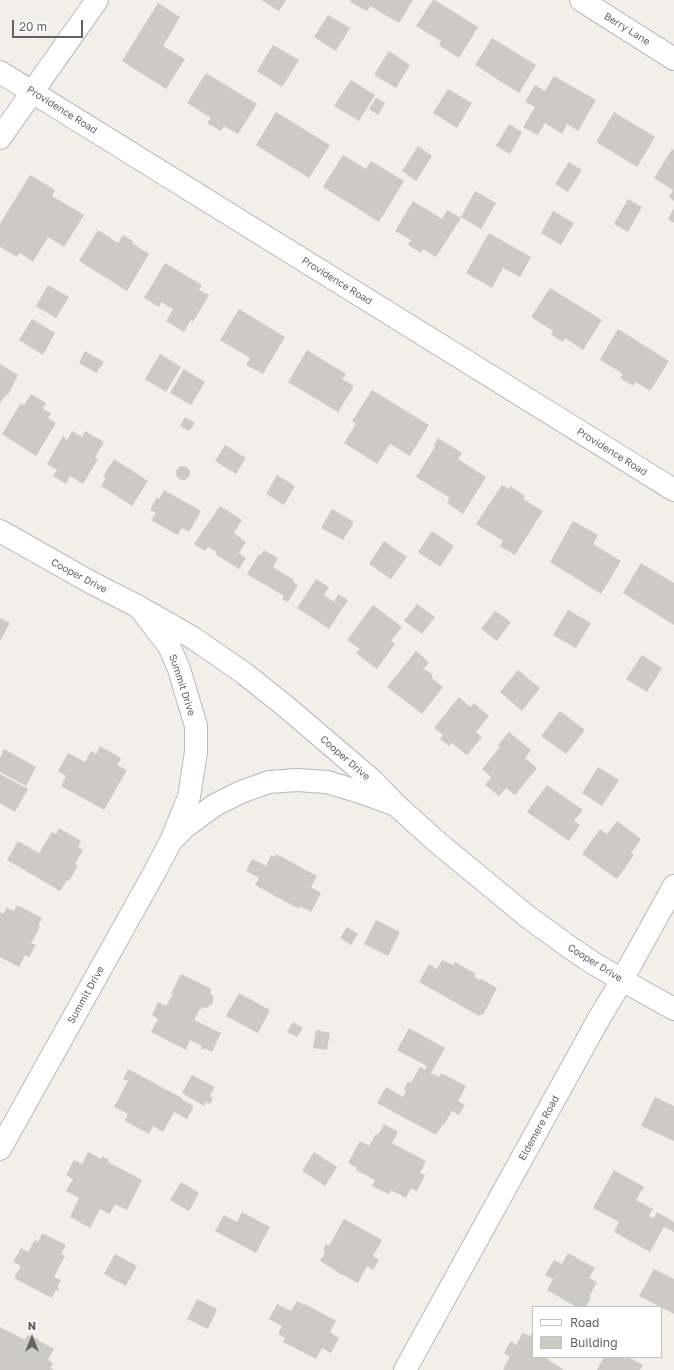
<!DOCTYPE html>
<style>
body{margin:0}
#map{position:relative;width:674px;height:1370px;overflow:hidden;background:#f1efe8;font-family:"Golos Text",sans-serif}
canvas{display:block}
.legend{position:absolute;left:532px;top:1306px;width:130px;height:52px;box-sizing:border-box;background:#fff;border:1px solid #bfc1c3;margin:0;padding:5px 7px;list-style:none;font-size:12px;color:#5f6368}
.legend li{display:flex;align-items:center;gap:8px;height:20px}
.legend b{width:20px;border:1px solid #bfc1c3}
.north{position:absolute;left:12px;top:1318px;width:40px;height:40px;-webkit-text-stroke:3px #fff;paint-order:stroke;rotate:0deg;font-size:11px;font-weight:700;line-height:16px;text-align:center;color:#5f6368}
.north::after{content:'';display:block;margin:auto;width:14px;height:18px;background:#5f6368;clip-path:polygon(50% 0,100% 100%,50% 72%,0 100%)}
.scale{position:absolute;left:12px;top:20px;width:71px;height:18px;box-sizing:border-box;border:2px solid #5f6368;border-top:0;padding-left:5px;font-size:12px;line-height:14px;white-space:nowrap;color:#5f6368;-webkit-text-stroke:3px #fff;paint-order:stroke}
</style>
<div id="map">
<canvas width="674" height="1370"></canvas>
<ul class="legend">
<li><b style="height:5px;background:#fff"></b>Road</li>
<li><b style="height:11px;background:#cccac5"></b>Building</li>
</ul>
<div class="north">N</div>
<div class="scale">20 m</div>
</div>
<script>
const ctx = document.querySelector('canvas').getContext('2d');
ctx.lineJoin = 'round';
function fill(path, color) {
  ctx.fillStyle = color;
  ctx.fill(path, 'evenodd');
}
function shape(rows) {
  const path = new Path2D();
  for (const r of rows) {
    if (r.length === 3) {
      path.moveTo(r[0] + r[2], r[1]);
      path.arc(r[0], r[1], r[2], 0, 2 * Math.PI);
      continue;
    }
    path.moveTo(r[0], r[1]);
    for (let i = 2; i < r.length; i += 2) path.lineTo(r[i], r[i + 1]);
  }
  return path;
}
function trace(path, color, width, dash) {
  ctx.strokeStyle = color;
  ctx.lineWidth = width;
  ctx.lineCap = dash ? 'butt' : 'round';
  ctx.setLineDash(dash || []);
  ctx.stroke(path);
}
function label(font, color, halo, rows, align = 'center') {
  ctx.font = font + ' "Golos Text",sans-serif';
  ctx.lineWidth = 3;
  ctx.setLineDash([]);
  ctx.textBaseline = 'middle';
  ctx.strokeStyle = halo;
  ctx.fillStyle = color;
  for (const [text, x, y, turn = 0] of rows) {
    ctx.save();
    ctx.translate(x, y);
    ctx.rotate((+turn || 0) * Math.PI / 180);
    ctx.textAlign = isNaN(turn) ? turn : align;
    if (halo) ctx.strokeText(text, 0, 0);
    ctx.fillText(text, 0, 0);
    ctx.restore();
  }
}
fill(shape([
 [261,0,286,0,279,11],
 [351,0,413,0,399,23,370,6,367,11,350,2],
 [433,0,435,0,478,27,459,58,439,45,441,41,416,26],
 [158,3,180,17,163,46,185,59,166,89,122,61],
 [328,15,350,28,336,51,314,37],
 [492,38,536,65,519,93,475,65],
 [273,45,299,60,282,87,257,71],
 [389,51,410,65,396,88,374,75],
 [206,73,257,104,238,134,224,126,221,131,207,123,211,118,187,103],
 [554,76,596,100,578,131,567,124,562,134,545,123,538,135,523,127,535,107,525,102,535,85,545,91],
 [351,80,375,95,359,121,334,106],
 [448,89,472,103,457,128,433,113],
 [376,98,385,103,378,115,369,109],
 [276,112,330,145,309,178,256,145],
 [614,112,655,137,637,167,596,142],
 [509,124,522,132,510,154,496,146],
 [418,146,432,156,416,181,402,171],
 [672,149,674,150,674,201,669,197,673,190,654,178],
 [343,155,366,169,371,161,404,181,379,222,323,187],
 [569,162,582,170,568,192,555,184],
 [30,175,55,190,52,196,84,215,64,247,48,237,33,262,20,253,17,257,0,247,0,224],
 [475,191,496,203,481,229,461,217],
 [628,199,642,207,628,232,614,224],
 [413,201,442,219,447,210,461,218,436,257,423,249,421,253,408,245,411,240,395,231],
 [674,208,674,223,668,219],
 [553,211,574,223,561,245,541,233],
 [98,230,118,243,123,235,133,241,132,243,149,254,127,291,79,261],
 [489,233,531,257,520,277,503,268,492,288,466,273],
 [165,263,202,285,199,290,209,295,193,322,191,320,184,332,166,321,173,309,161,302,159,307,144,298],
 [48,285,69,297,56,318,36,306],
 [550,288,602,320,583,350,565,338,563,342,551,334,553,331,531,317],
 [239,309,285,337,263,374,246,365,250,358,220,340],
 [32,319,55,333,43,355,19,340],
 [618,329,669,361,650,391,636,382,633,386,620,378,623,374,600,360],
 [307,350,346,374,342,379,354,386,338,412,288,382],
 [85,351,104,362,96,373,79,363],
 [160,354,181,367,166,392,145,379],
 [0,364,18,375,8,395,7,394,0,403],
 [184,369,205,382,191,405,170,393],
 [372,390,429,425,410,456,390,444,377,464,344,443,356,424,352,421],
 [31,394,46,403,43,409,51,413,48,418,56,423,36,456,2,434,21,403,24,405],
 [185,417,195,423,189,431,180,426],
 [72,431,82,437,85,431,104,442,95,458,98,459,83,484,70,476,66,484,53,476,57,470,47,464,63,436,67,440],
 [438,438,462,453,458,459,486,477,463,514,447,503,450,498,416,477,435,447,434,445],
 [225,445,246,458,236,474,215,461],
 [114,459,148,481,132,506,101,486,106,478,103,476],
 [183,473,7],
 [277,475,295,486,284,505,266,494],
 [502,485,509,489,510,486,525,496,523,499,543,511,515,555,500,546,503,541,476,524],
 [164,490,201,511,189,532,182,528,177,535,151,520,156,513,150,510,157,497,159,499],
 [220,506,242,520,234,533,246,542,239,553,246,558,239,569,215,554,217,552,208,547,205,551,194,544],
 [332,509,354,522,343,540,321,528],
 [573,521,598,535,593,544,621,561,601,594,550,562],
 [432,531,454,546,440,567,418,552],
 [384,541,407,557,391,579,369,564],
 [264,550,278,558,273,567,294,580,293,582,298,585,288,602,282,599,284,596,247,574,259,554,261,555],
 [641,563,674,583,674,625,623,593],
 [316,579,329,587,324,595,334,602,338,594,348,600,329,629,297,608],
 [417,604,435,617,422,634,404,621],
 [373,605,402,627,391,641,395,644,377,669,356,653,360,649,347,640],
 [568,610,591,623,576,648,553,635],
 [495,611,511,622,497,641,481,629],
 [0,618,10,623,0,641],
 [416,651,429,662,423,670,426,670,432,674,432,678,443,687,422,714,387,687],
 [642,655,662,668,647,692,626,679],
 [518,670,540,688,522,711,500,692],
 [459,697,470,707,474,703,489,716,476,732,482,737,467,755,452,743,449,746,440,739,443,735,434,728],
 [560,711,585,730,566,754,541,736],
 [509,732,531,750,525,758,537,768,515,795,506,788,499,796,485,785,491,777,482,769,500,747,498,745],
 [100,746,121,758,117,765,127,770,104,810,61,786,66,776,58,771,68,753,85,762,91,751,96,754],
 [4,749,36,767,26,786,0,772,0,758],
 [598,767,619,780,602,806,582,793],
 [0,774,28,789,15,812,0,803],
 [547,785,583,810,574,821,580,825,569,841,527,812],
 [617,821,641,839,631,853,634,855,617,879,582,854,600,829,607,834],
 [59,828,81,841,78,847,83,850,75,864,78,866,69,881,67,880,60,891,7,860,18,841,39,853,52,832,56,834],
 [276,854,317,876,311,887,321,893,311,912,300,906,299,909,255,885,259,878,246,871,252,859,266,866,271,855,275,857],
 [17,905,42,918,38,926,40,927,31,943,36,945,29,957,25,955,19,967,0,957,0,912,3,914,7,908,14,911],
 [376,920,400,932,388,956,364,944],
 [347,927,358,934,351,945,340,938],
 [442,960,453,965,455,962,476,974,474,976,477,979,480,980,481,979,497,988,483,1015,481,1014,479,1016,419,982,429,964,437,969],
 [181,974,212,989,210,992,213,996,213,1003,206,1008,203,1007,202,1009,200,1009,194,1020,221,1033,212,1052,204,1048,203,1050,201,1048,202,1046,190,1040,186,1050,151,1032,158,1019,152,1015,158,1002,166,1006,173,994,171,993],
 [239,993,270,1010,258,1033,226,1016],
 [293,1022,303,1028,297,1037,287,1032],
 [409,1028,445,1048,431,1073,439,1077,441,1073,466,1086,458,1101,465,1105,459,1115,452,1111,444,1125,443,1124,436,1135,377,1103,386,1087,403,1097,406,1091,404,1089,408,1081,411,1083,420,1067,425,1070,427,1066,397,1050],
 [316,1030,330,1033,327,1050,313,1048],
 [128,1069,182,1098,181,1099,194,1106,187,1119,174,1112,163,1132,153,1126,149,1134,125,1121,128,1114,114,1107,128,1081,123,1079],
 [192,1075,215,1087,210,1096,213,1098,210,1104,206,1102,204,1106,182,1093],
 [655,1097,674,1106,674,1141,641,1126],
 [384,1124,398,1132,392,1143,426,1161,420,1173,425,1175,417,1191,411,1188,406,1198,391,1190,389,1194,372,1186,375,1180,356,1170,357,1168,348,1163,360,1141,369,1146,376,1134,378,1135],
 [88,1152,101,1159,102,1156,109,1160,108,1162,142,1180,127,1210,115,1204,110,1214,100,1209,90,1228,70,1217,79,1198,66,1191,73,1179,66,1175,74,1160,82,1164],
 [314,1152,337,1167,325,1186,302,1171],
 [614,1170,644,1187,636,1200,653,1209,649,1216,654,1218,657,1212,674,1222,674,1232,664,1227,650,1252,614,1232,619,1222,593,1208],
 [181,1182,199,1193,189,1211,170,1200],
 [242,1212,270,1227,256,1253,215,1231,224,1215,237,1222],
 [344,1219,382,1240,373,1256,379,1260,373,1270,367,1266,358,1283,342,1274,342,1275,320,1261,325,1252,323,1251,326,1244,329,1246],
 [42,1233,66,1245,61,1254,65,1256,54,1277,61,1280,57,1287,59,1288,58,1291,56,1290,52,1298,14,1278,21,1266,13,1262,21,1248,28,1252,35,1240,38,1242],
 [568,1253,595,1268,589,1278,597,1282,589,1297,591,1298,586,1307,575,1306,547,1290,553,1279,545,1275,554,1260,562,1264],
 [115,1254,137,1266,126,1286,104,1274],
 [654,1269,674,1279,674,1314,639,1296],
 [197,1299,217,1309,208,1329,187,1319],
 [297,1301,304,1305,305,1304,336,1321,330,1332,339,1338,331,1353,322,1348,316,1359,283,1342,285,1338,278,1334,282,1326,269,1319,277,1304,291,1311],
 [0,1327,25,1340,28,1335,33,1338,34,1337,39,1340,39,1341,54,1349,48,1360,53,1363,50,1368,54,1370,0,1370],
 [533,1331,533,1357,544,1357,564,1370,505,1370,503,1369,510,1357,504,1353,511,1341,516,1345,523,1333,530,1336],
 [604,1357,628,1357,643,1365,640,1370,597,1370]
]), '#cccac5');
const street = shape([
 [581,0,674,59],
 [0,72,674,490],
 [0,138,97,0],
 [139,607,169,646,179,669,196,726,196,752,189,797,173,836],
 [0,1149,153,875,171,841,185,827,215,805,241,792,269,782,297,780,327,782,360,792,396,805],
 [405,1370,597,1022,622,980,674,886]
]);
const secondary = shape([
 [0,531,92,583,139,607,193,638,245,674,284,705,373,781,396,805,437,842,528,917,572,949,593,963,622,980,674,1009]
]);
trace(street, '#b5b8bc', 24);
trace(secondary, '#b6babf', 24);
trace(street, '#fff', 22);
trace(secondary, '#fff', 22);
label('10px', '#5f6368', '#fff', [
 ["Berry Lane",627,29,32],
 ["Providence Road",62,110,32],
 ["Providence Road",337,281,32],
 ["Providence Road",612,452,32],
 ["Cooper Drive",79,576,28],
 ["Summit Drive",182,685,72],
 ["Cooper Drive",345,758,41],
 ["Cooper Drive",595,963,32],
 ["Summit Drive",86,995,-61],
 ["Eldemere Road",539,1128,-61]
]);
</script>
